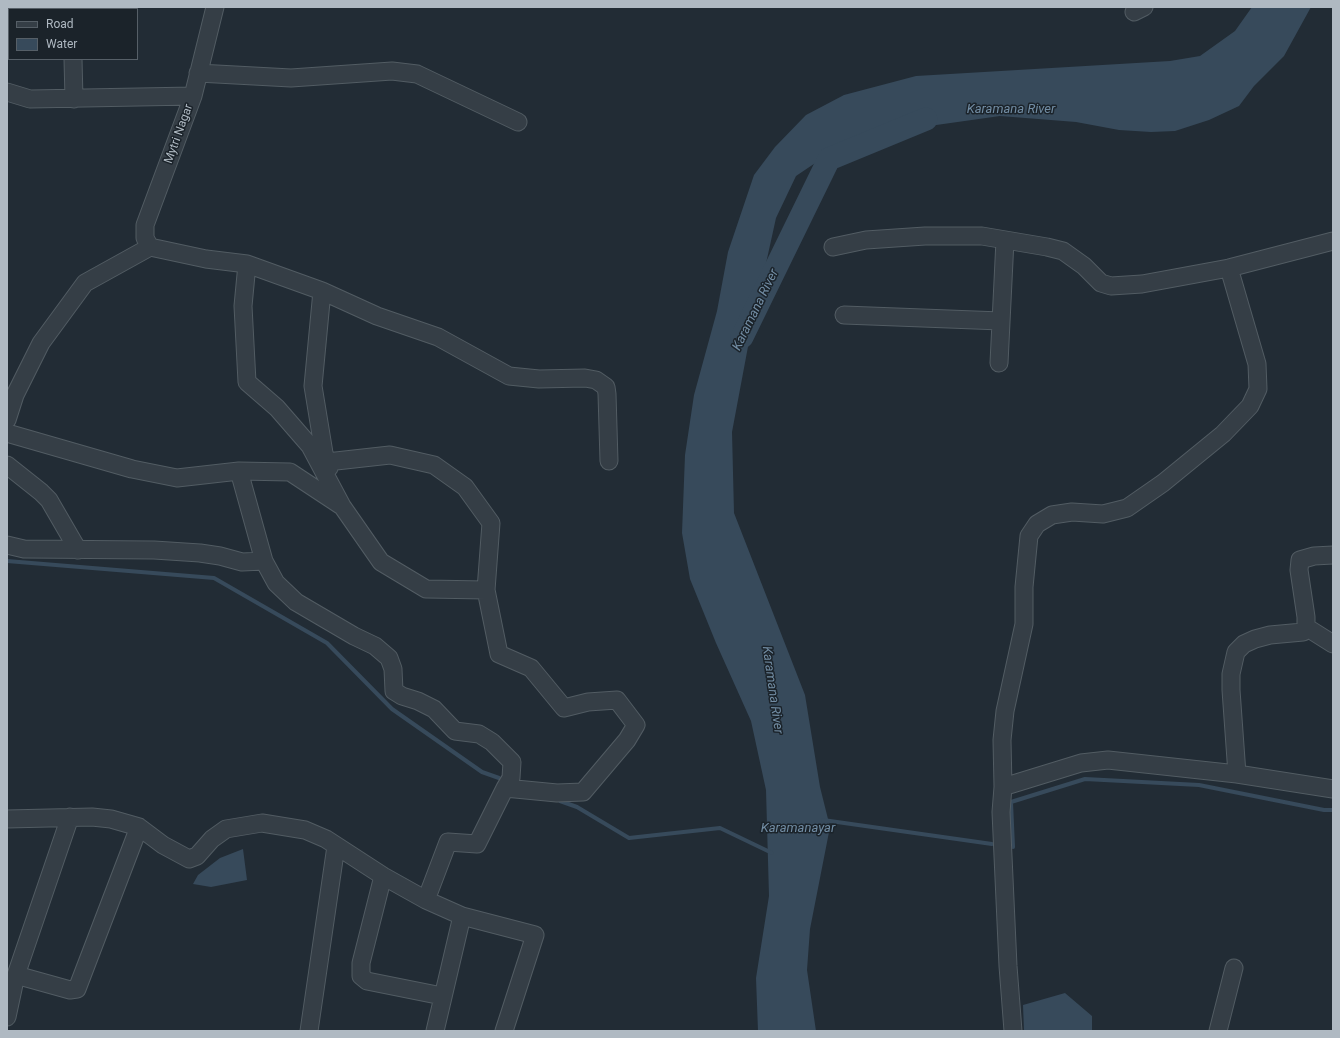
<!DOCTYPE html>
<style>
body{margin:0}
#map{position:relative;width:1340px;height:1038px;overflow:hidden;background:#222c35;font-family:Roboto,sans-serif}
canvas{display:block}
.frame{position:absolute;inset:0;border:8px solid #afb9c2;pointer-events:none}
.legend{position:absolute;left:8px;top:8px;width:130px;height:52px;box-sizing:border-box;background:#1b232a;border:1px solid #565f67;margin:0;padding:5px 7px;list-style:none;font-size:12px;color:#afb9c2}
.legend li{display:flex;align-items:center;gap:8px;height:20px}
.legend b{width:20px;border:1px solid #565f67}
</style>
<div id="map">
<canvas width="1340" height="1038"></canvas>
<div class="frame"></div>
<ul class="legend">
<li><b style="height:5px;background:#353e46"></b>Road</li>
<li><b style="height:11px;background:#374a5b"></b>Water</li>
</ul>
</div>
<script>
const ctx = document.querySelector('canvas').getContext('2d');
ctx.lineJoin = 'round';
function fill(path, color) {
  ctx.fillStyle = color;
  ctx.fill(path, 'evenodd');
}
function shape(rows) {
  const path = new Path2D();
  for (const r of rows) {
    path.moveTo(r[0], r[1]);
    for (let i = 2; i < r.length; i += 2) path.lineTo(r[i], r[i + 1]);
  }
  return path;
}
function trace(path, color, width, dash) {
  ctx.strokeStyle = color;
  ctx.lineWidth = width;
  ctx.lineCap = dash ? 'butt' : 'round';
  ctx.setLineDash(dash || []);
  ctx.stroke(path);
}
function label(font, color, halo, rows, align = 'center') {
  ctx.font = font + ' Roboto,sans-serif';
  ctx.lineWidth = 3;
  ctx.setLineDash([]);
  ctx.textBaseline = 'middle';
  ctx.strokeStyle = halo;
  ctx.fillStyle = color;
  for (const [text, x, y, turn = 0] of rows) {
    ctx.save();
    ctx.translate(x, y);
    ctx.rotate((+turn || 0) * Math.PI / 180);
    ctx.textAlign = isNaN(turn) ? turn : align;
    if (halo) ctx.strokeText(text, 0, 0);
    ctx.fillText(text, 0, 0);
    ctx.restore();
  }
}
fill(shape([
 [1252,7,1311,7,1284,56,1254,86,1239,106,1209,120,1175,131,1151,132,1119,130,1076,122,1000,116,908,129,845,143,796,176,776,218,750,336,732,432,734,513,805,695,820,787,830,827,810,929,807,970,816,1031,758,1031,756,978,769,896,766,790,751,721,716,643,690,579,682,533,685,455,694,395,717,311,728,252,754,175,775,147,806,115,844,95,916,76,1170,61,1200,56,1235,31],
 [243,849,247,880,211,887,193,884,198,875,220,858],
 [1065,993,1092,1016,1092,1031,1024,1031,1023,1005]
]), '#374a5b');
trace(shape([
 [7,561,214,578,327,643,392,709,482,772,499,778],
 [560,801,577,807,629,838,720,828,772,853],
 [823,820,992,844],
 [1013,847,1011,802,1085,779,1199,785,1324,810,1333,810]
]), '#374a5b', 4);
trace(shape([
 [742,337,829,159,926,119]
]), '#374a5b', 23);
const minor = shape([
 [1134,12,1144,7],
 [73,59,74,99],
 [198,73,291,78,392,71,417,74,518,122],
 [7,92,30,99,193,96],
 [150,247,145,238,145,225,193,96,215,7],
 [833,247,866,240,925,236,982,236,1047,247,1063,251,1084,266,1101,283,1111,286,1142,284,1229,268,1333,241],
 [247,264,243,306,247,382,277,408,310,446,342,506,381,562,426,589,486,590,499,654,531,668,564,708,588,702,617,700,636,725,627,740,583,792,557,793,505,788,477,844,448,842,426,900],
 [322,291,313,386,324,453,329,468],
 [844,315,1001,321],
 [999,363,1005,240],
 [7,420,15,395,41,343,85,283,150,247,206,259,247,264,322,291,377,316,438,337,509,376,539,379,585,378,596,380,606,387,607,394,609,461],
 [7,433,132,469,177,478,239,471,290,472,340,505],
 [327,462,390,455,434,465,465,487,491,523,486,590],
 [7,465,41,492,49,500,78,550],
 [239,471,264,561,276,583,296,602,354,636,375,646,389,658,393,669,394,691,402,696,418,701,434,709,455,731,479,734,492,742,512,762,511,778,505,788],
 [7,545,24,549,154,550,200,553,220,556,242,562,264,561],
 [1306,627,1333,644],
 [1237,774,1231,690,1231,674,1236,652,1244,644,1255,639,1270,635,1303,632,1306,627,1306,617,1299,570,1300,560,1314,556,1333,555],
 [1003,787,1081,763,1108,760,1237,774,1333,789],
 [7,819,92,817,111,819,139,827,163,845,189,859,197,856,212,839,226,829,262,823,305,830,326,839,383,876,426,900,462,916,535,935,504,1031],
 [383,876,361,963,361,976,367,981,442,996],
 [16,975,70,990,77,989,139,827],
 [7,1017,16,975,70,817],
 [309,1031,336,846],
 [435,1031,462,916],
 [1013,1031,1008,966,1001,812,1003,787,1002,740,1005,711,1024,624,1024,587,1029,536,1037,524,1052,515,1072,512,1103,514,1127,508,1163,483,1223,434,1250,406,1258,389,1257,364,1229,268],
 [1218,1031,1234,968]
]);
trace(minor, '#525c63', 19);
trace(minor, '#353e46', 17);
label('12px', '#afb9c2', '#1b232a', [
 ["Mytri Nagar",179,134,-70]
]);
label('italic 13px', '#728da4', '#1b232a', [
 ["Karamana River",1011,110],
 ["Karamana River",756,310,-64],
 ["Karamana River",772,690,82],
 ["Karamanayar",798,829]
]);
</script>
